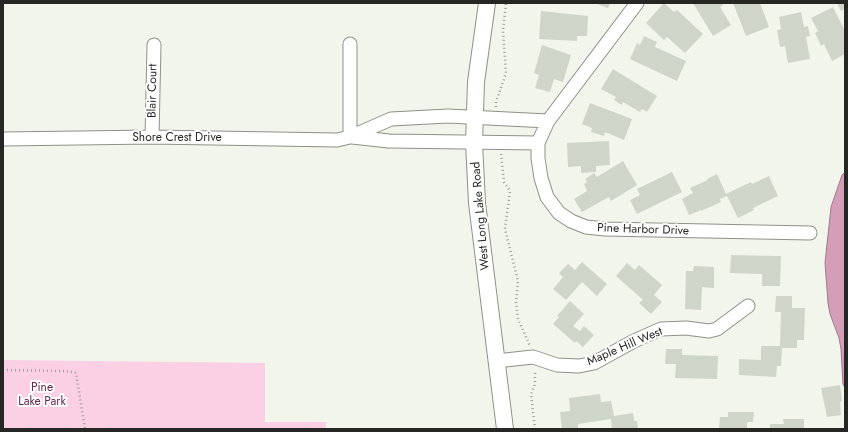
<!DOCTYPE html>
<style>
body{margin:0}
#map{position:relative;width:848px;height:432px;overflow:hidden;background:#f1f5eb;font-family:Jost,sans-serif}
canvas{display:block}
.frame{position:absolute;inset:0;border:4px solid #262724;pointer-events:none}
</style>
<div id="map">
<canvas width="848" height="432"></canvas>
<div class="frame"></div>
</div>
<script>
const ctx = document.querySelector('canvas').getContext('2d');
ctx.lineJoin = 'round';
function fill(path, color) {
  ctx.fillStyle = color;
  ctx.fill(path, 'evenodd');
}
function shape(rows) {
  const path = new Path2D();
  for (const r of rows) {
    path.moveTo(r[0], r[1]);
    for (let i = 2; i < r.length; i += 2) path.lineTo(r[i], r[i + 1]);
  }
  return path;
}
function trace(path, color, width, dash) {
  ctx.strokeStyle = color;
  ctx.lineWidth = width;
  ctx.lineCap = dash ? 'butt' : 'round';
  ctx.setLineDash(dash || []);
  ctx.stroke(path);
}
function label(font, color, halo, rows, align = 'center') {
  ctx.font = font + ' Jost,sans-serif';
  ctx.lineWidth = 4;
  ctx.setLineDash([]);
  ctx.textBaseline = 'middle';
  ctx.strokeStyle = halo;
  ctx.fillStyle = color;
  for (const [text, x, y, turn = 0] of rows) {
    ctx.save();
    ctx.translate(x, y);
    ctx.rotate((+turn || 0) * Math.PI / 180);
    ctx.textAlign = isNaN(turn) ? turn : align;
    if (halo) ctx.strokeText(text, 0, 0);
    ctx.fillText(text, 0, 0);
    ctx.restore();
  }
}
fill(shape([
 [3,360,265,363,265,422,326,422,326,429,3,429]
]), '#fbcfe4');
const water = shape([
 [845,172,845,388,843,384,841,349,839,338,830,314,828,303,825,263,831,207,842,175,845,172]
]);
fill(water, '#d49eb8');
trace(water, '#a07a8c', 1);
fill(shape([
 [594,3,610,3,608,8],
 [664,3,674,12,677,10,703,34,685,53,667,37,664,40,646,23],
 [693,3,724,3,724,4,720,7,731,25,713,36],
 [733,3,760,3,769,27,746,36],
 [837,3,845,3,845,9,841,11],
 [833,7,845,31,845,54,832,61,824,44,821,46,815,33,818,31,811,18],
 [541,11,588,16,587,36,577,36,577,41,539,39],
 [801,12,804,27,808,26,810,36,806,37,810,59,788,63,785,46,780,47,777,30,781,29,779,17],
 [644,36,657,42,655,47,686,61,677,81,630,59,637,43,640,45],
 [542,45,571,55,563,82,554,79,550,92,535,88,539,75,534,73],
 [613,69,657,96,647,112,642,109,640,112,623,102,622,105,614,100,616,97,601,89],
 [590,103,632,119,624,140,605,132,604,136,591,132,592,128,582,124],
 [609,141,610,165,596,166,596,172,581,173,581,166,568,167,567,143],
 [623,161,637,185,611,201,609,197,582,212,574,199,587,191,584,184,587,182,585,179,594,173,597,177],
 [672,172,682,192,637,214,630,200,640,195,637,189],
 [717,174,726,194,751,182,752,184,769,176,778,196,753,208,754,210,738,218,727,196,720,199,721,202,701,211,701,210,689,215,682,199,693,193,690,188,708,180,707,179],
 [731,255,781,256,780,286,762,286,762,274,730,273],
 [582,262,607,284,597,296,582,282,566,300,553,289,563,277,559,273,568,264,575,270],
 [627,263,635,270,639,265,662,285,654,295,662,302,651,314,639,303,643,300,616,276],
 [694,266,714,267,714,288,702,287,701,310,685,309,686,271,693,271],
 [776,296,792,296,792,308,805,308,804,340,797,340,797,348,782,348,781,366,777,366,776,377,739,375,739,359,761,360,761,346,780,346,781,312,775,312],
 [570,301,584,314,573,326,580,331,584,326,594,335,583,347,576,341,575,343,553,324,559,317,557,316],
 [666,349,682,349,682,355,718,356,717,379,675,378,676,364,665,364],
 [840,385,842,401,840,402,841,415,827,417,821,388],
 [600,394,601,402,611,401,614,416,633,413,634,421,637,421,638,429,612,429,611,419,578,424,578,428,562,429,560,412,570,411,569,398],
 [728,412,754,412,753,422,747,422,747,429,719,429,720,417,728,417],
 [783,419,804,419,804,429,770,429,770,424,784,424]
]), '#d0d5ca');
const minor = shape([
 [637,3,548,121,538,143,538,158,541,178,547,197,559,213,571,221,586,227,605,229,810,233],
 [152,137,154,45],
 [350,137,350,44],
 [352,137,389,141,538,143],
 [3,139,152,137,337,140,350,137,391,119,448,116,548,121],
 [496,361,533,357,557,365,579,366,594,363,634,341,661,329,686,328,709,331,717,329,748,306]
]);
const major = shape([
 [487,3,476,82,474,143,477,203,505,429]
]);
trace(minor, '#8d9188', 15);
trace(major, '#8d9188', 18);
trace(shape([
 [496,107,496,102,506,73,503,31,506,3],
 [501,154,504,182,510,191,505,229,518,281,516,302,518,319,530,346],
 [3,370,62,371,73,372,76,373,85,429],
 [535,429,531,394,535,384,535,371]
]), '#9c9e97', 2.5, [1, 3]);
trace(minor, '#fff', 13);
trace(major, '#fff', 16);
label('12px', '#262724', '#fff', [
 ["Blair Court",153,91,-89],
 ["Shore Crest Drive",177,138],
 ["West Long Lake Road",481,216,-95],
 ["Pine Harbor Drive",643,230,2],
 ["Maple Hill West",625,347,-23]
]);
label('12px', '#67264b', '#fff', [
 ["Pine",42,388],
 ["Lake Park",42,402]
]);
</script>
